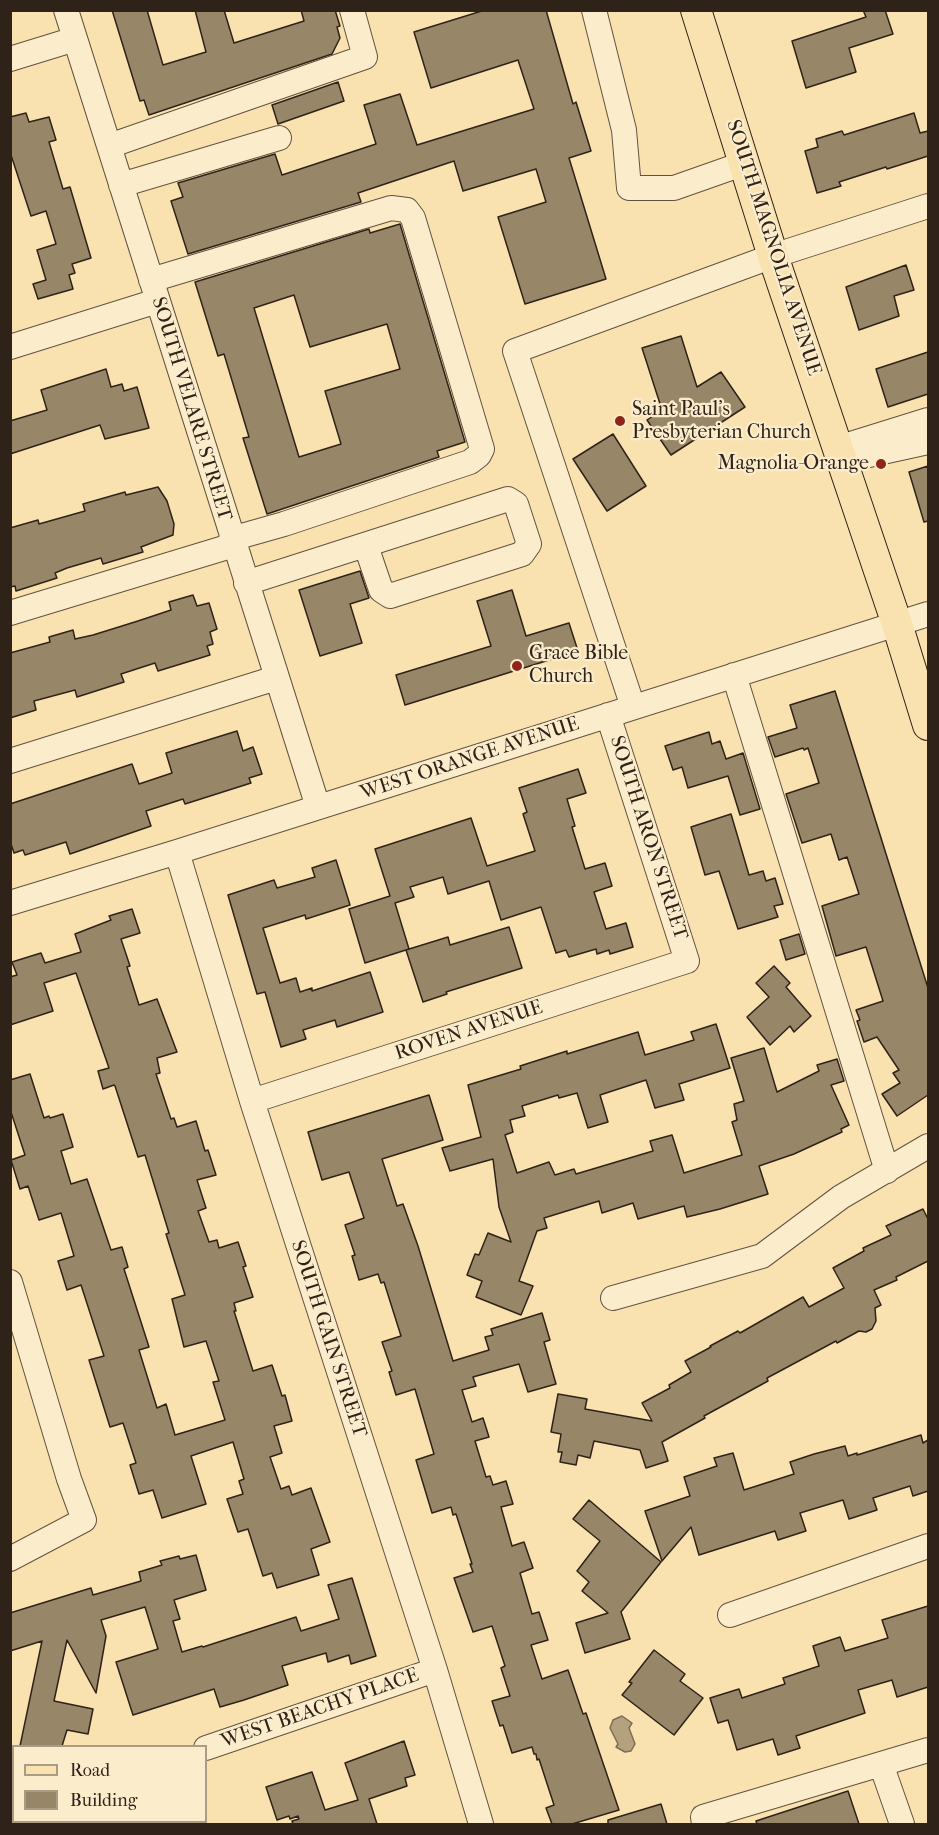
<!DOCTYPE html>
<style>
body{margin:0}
#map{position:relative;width:939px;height:1835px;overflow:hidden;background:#f9e2b0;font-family:"IM FELL French Canon",serif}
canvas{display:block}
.frame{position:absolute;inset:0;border:12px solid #2f2219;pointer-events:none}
.legend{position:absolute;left:12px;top:1745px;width:195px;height:78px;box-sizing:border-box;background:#fbeccc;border:2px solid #a99b84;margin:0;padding:8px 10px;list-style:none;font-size:18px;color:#2f2219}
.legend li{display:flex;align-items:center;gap:12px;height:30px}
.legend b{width:30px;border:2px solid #a99b84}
</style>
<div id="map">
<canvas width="939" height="1835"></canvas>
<div class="frame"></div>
<ul class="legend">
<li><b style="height:8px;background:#f9e2b0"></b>Road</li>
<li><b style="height:16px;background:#988668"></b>Building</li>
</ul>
</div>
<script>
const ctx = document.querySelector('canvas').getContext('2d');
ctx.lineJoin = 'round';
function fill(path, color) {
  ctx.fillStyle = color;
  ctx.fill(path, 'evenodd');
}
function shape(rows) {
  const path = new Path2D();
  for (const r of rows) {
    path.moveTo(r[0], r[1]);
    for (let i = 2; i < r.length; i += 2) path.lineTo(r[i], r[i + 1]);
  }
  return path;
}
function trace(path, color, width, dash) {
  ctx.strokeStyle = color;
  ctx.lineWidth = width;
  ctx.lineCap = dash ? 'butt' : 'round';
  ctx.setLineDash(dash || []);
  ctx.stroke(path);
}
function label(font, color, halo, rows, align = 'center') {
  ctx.font = font + ' "IM FELL French Canon",serif';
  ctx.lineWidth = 4.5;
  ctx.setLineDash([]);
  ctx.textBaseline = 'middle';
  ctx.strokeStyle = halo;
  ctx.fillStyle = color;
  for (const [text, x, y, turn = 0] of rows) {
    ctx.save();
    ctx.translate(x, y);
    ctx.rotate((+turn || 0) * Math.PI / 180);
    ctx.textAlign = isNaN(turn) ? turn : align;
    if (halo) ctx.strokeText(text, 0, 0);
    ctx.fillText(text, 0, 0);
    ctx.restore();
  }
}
const water = shape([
 [622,1716,632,1723,629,1728,635,1744,631,1751,625,1752,616,1747,618,1744,610,1728,613,1720,622,1716]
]);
fill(water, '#b4a17d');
trace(water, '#7f6e55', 1.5);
const building = shape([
 [112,10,147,10,163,65,206,52,195,10,224,10,234,43,304,21,301,10,335,10,340,26,337,27,340,38,332,54,149,115,144,100,140,101,112,10],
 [485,10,546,10,573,104,576,102,591,151,569,158,606,279,525,304,498,217,546,202,536,169,463,191,454,161,358,193,361,202,188,254,171,201,183,197,178,183,275,154,282,175,376,144,364,105,400,94,417,145,534,109,518,60,431,88,414,32,485,10],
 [863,10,885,10,893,34,849,48,856,72,806,88,792,41,866,17,863,10],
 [338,82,344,101,278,124,272,105,338,82],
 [26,113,29,122,49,117,56,140,49,142,63,189,70,187,91,258,72,264,75,273,69,275,73,289,38,299,33,284,46,280,37,250,56,244,46,211,31,216,10,152,10,117,26,113],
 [914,113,920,133,928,131,928,156,887,169,886,167,839,182,841,186,817,193,805,151,818,147,816,139,842,131,844,135,914,113],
 [400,224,465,442,437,451,439,457,267,514,243,438,249,437,224,354,218,356,195,282,369,229,370,233,400,224],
 [294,295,310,347,387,324,400,369,325,391,341,444,299,457,254,308,294,295],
 [906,265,914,290,894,296,899,316,859,330,846,287,906,265],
 [681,336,697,387,721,372,745,407,671,455,647,420,662,410,642,348,681,336],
 [928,352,928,394,888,407,876,369,928,352],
 [106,369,111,387,122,384,124,391,137,387,149,428,105,439,100,425,10,454,10,421,47,410,41,390,106,369],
 [613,434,646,486,607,511,573,459,613,434],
 [928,466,928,521,924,522,909,472,928,466],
 [158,487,167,501,174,524,173,535,141,547,143,552,103,564,101,558,67,568,55,573,57,578,16,591,15,586,10,587,10,528,38,520,39,524,85,511,83,504,125,492,126,495,158,487],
 [360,571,369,598,350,604,362,643,320,656,299,590,360,571],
 [512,590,526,636,569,623,578,651,405,705,396,675,491,646,477,601,512,590],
 [193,595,197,606,209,603,217,629,210,632,213,644,207,646,210,655,158,671,155,663,121,674,124,682,77,697,75,690,34,701,36,710,10,718,10,653,50,642,49,637,73,630,75,639,93,635,138,621,171,610,169,602,193,595],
 [835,691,928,988,928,1095,897,1116,882,1094,900,1083,893,1073,899,1070,877,1037,864,1042,857,1021,860,1020,856,1010,883,1001,866,947,836,956,822,906,859,894,847,857,839,860,831,834,802,843,786,794,819,783,808,748,804,750,803,748,775,757,768,737,797,728,790,705,835,691],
 [237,731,243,751,253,747,262,774,249,778,251,783,185,804,183,799,146,811,151,826,70,854,66,842,25,855,23,850,14,853,11,844,10,804,132,764,139,784,172,773,166,753,237,731],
 [709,732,712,744,720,741,726,759,743,753,760,809,740,815,728,776,688,788,682,767,673,770,665,746,709,732],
 [578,769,586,793,567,799,575,826,572,827,585,869,605,863,612,886,594,892,606,929,626,923,633,947,610,954,609,950,597,954,596,949,569,957,566,950,556,953,541,907,501,920,489,881,448,894,443,877,410,887,414,897,395,903,409,949,365,963,349,909,390,896,375,849,471,818,487,866,535,851,523,814,527,812,519,788,578,769],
 [731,814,749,875,763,871,766,881,775,878,783,904,774,906,778,917,738,929,719,871,705,875,691,827,731,814],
 [336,860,350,905,306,919,305,915,263,928,280,983,296,978,300,992,312,988,312,991,370,972,383,1012,337,1027,335,1020,303,1030,306,1039,281,1047,265,992,257,994,228,895,274,880,277,888,315,877,312,868,336,860],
 [132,909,140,933,121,939,130,966,127,967,139,1005,157,999,177,1052,157,1058,160,1073,156,1074,171,1119,174,1118,177,1127,196,1121,205,1151,208,1150,216,1175,197,1180,206,1208,198,1211,209,1242,217,1240,219,1248,238,1242,246,1266,243,1267,253,1297,234,1303,236,1311,234,1311,253,1371,272,1365,282,1396,285,1395,292,1421,274,1426,282,1453,270,1457,281,1489,289,1486,292,1495,311,1488,330,1542,311,1549,319,1575,277,1588,272,1573,263,1576,248,1529,238,1532,227,1499,243,1494,239,1481,244,1479,233,1442,191,1456,206,1504,162,1518,153,1490,139,1494,130,1465,136,1463,123,1423,110,1427,89,1360,104,1356,81,1285,67,1290,58,1261,74,1256,61,1213,39,1220,28,1186,20,1189,11,1160,25,1155,10,1109,10,1080,30,1074,44,1118,49,1116,50,1118,63,1114,73,1147,61,1151,71,1184,87,1179,111,1250,122,1247,128,1267,124,1269,149,1347,139,1350,157,1408,166,1404,175,1435,225,1420,213,1382,219,1381,206,1341,184,1347,172,1299,185,1295,166,1234,169,1233,145,1155,138,1157,115,1086,114,1085,103,1089,98,1071,109,1068,76,973,44,983,53,1011,10,1025,10,977,17,975,12,962,41,953,45,963,81,952,75,934,111,920,109,916,132,909],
 [509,927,522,968,446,992,447,994,423,1002,406,950,448,937,450,945,509,927],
 [799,934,805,954,786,960,780,940,799,934],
 [774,966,790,983,786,987,811,1016,794,1032,790,1026,770,1045,747,1017,769,997,756,983,774,966],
 [716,1024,730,1068,679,1084,684,1100,655,1108,646,1080,600,1095,608,1122,588,1128,577,1093,559,1098,558,1095,522,1106,525,1116,510,1120,513,1132,505,1135,517,1173,549,1162,555,1175,574,1169,576,1174,653,1151,650,1141,672,1135,684,1173,742,1155,732,1122,737,1120,734,1104,744,1101,731,1058,764,1048,777,1092,819,1071,817,1065,837,1059,844,1081,831,1085,849,1125,841,1129,842,1132,794,1154,759,1166,768,1194,720,1209,687,1217,684,1206,638,1219,633,1203,602,1213,599,1201,544,1218,547,1228,537,1231,519,1281,533,1286,521,1315,476,1297,482,1281,467,1275,475,1254,479,1255,488,1233,511,1242,499,1207,493,1159,450,1171,442,1148,481,1137,468,1085,521,1069,520,1066,567,1051,567,1054,638,1032,645,1055,694,1040,691,1032,716,1024],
 [429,1095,443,1140,382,1159,397,1206,403,1204,418,1246,453,1361,489,1350,485,1337,493,1335,491,1329,542,1313,550,1340,544,1342,556,1384,528,1392,519,1364,473,1377,476,1386,462,1390,472,1422,483,1418,489,1437,475,1441,486,1477,490,1476,493,1485,506,1481,513,1504,501,1507,512,1546,524,1542,533,1568,520,1573,532,1614,539,1612,548,1640,531,1645,542,1679,568,1670,583,1714,586,1713,619,1810,572,1824,552,1824,546,1808,554,1805,539,1759,537,1760,536,1754,534,1754,532,1747,512,1753,503,1725,500,1726,492,1701,510,1696,501,1668,505,1666,492,1626,473,1632,454,1578,473,1572,470,1564,472,1564,456,1514,453,1515,451,1507,432,1513,416,1460,434,1454,415,1389,396,1395,389,1372,392,1371,382,1342,401,1336,384,1282,381,1283,378,1274,359,1280,352,1256,355,1255,345,1225,364,1218,349,1172,322,1180,308,1132,429,1095],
 [923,1209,928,1219,928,1261,896,1277,897,1280,874,1290,881,1305,875,1308,876,1321,872,1329,866,1332,859,1331,837,1343,836,1341,767,1378,768,1381,704,1416,705,1418,662,1442,668,1461,646,1468,640,1450,594,1441,590,1458,578,1455,576,1465,560,1462,562,1452,558,1452,561,1434,551,1432,558,1394,587,1399,585,1409,652,1421,642,1403,670,1388,669,1385,691,1372,685,1361,711,1347,710,1346,738,1331,740,1333,803,1297,809,1307,844,1288,833,1268,864,1251,863,1248,891,1235,886,1226,923,1209],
 [921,1435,923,1443,928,1440,928,1491,913,1496,910,1486,873,1498,877,1510,849,1519,843,1500,800,1513,806,1531,778,1540,775,1531,699,1555,691,1527,662,1561,645,1511,690,1496,684,1477,717,1466,714,1458,733,1453,744,1490,794,1474,790,1462,814,1454,845,1446,848,1456,857,1453,857,1455,921,1435],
 [589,1500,661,1562,621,1612,630,1639,585,1653,576,1623,608,1613,582,1591,589,1582,577,1571,600,1541,573,1519,589,1500],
 [196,1555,206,1590,174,1600,180,1619,173,1621,182,1652,202,1646,203,1647,296,1617,301,1631,339,1619,328,1585,352,1578,376,1656,351,1664,349,1655,328,1662,326,1653,282,1666,288,1685,244,1700,220,1707,214,1689,133,1715,116,1662,158,1649,145,1607,101,1620,106,1636,96,1693,67,1640,54,1701,93,1709,88,1734,67,1730,62,1746,20,1746,42,1641,10,1651,10,1613,91,1588,93,1595,141,1581,139,1572,162,1565,160,1561,179,1556,180,1559,196,1555],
 [928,1606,928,1687,897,1697,892,1680,858,1690,865,1713,796,1736,800,1748,778,1755,773,1739,737,1750,728,1720,718,1723,710,1698,739,1689,742,1698,785,1684,783,1678,819,1666,813,1646,840,1637,845,1651,888,1638,882,1620,928,1606],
 [654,1650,685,1674,680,1681,703,1698,674,1735,622,1695,632,1683,629,1682,654,1650],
 [404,1741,415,1775,405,1778,407,1786,369,1799,377,1824,293,1824,292,1821,299,1819,298,1816,290,1819,289,1816,277,1820,266,1787,312,1772,325,1810,358,1800,345,1763,404,1741],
 [848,1791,859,1824,757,1824,756,1821,848,1791],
 [661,1804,667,1824,608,1824,608,1820,661,1804]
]);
fill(building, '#988668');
trace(building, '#2f2219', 1.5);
const minor = shape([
 [66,10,318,807],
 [594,10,624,130,629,188,674,188,745,163],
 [10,59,75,39],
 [109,146,365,57,352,10],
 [121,185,279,138],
 [151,280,391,208,407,210,413,218,482,449,479,455,470,462,284,524,231,539],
 [10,347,157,301],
 [838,448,928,420],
 [846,460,928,442],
 [246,583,508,499,516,504,529,544,522,554,390,596,381,590,366,546],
 [10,613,234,545],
 [734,675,887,1171],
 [633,707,515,351,773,256,928,206],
 [10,761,276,678],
 [177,852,252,1101,435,1670,481,1824],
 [10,903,177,852,928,614],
 [252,1101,687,961,608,715],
 [10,1282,69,1479,84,1520,10,1559],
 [613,1298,762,1256,841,1197,928,1146],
 [730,1615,928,1546],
 [206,1748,435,1670],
 [881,1764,902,1824],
 [166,1822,167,1824],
 [704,1824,703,1817,928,1750]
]);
const major = shape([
 [696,10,773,256,897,624,928,725]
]);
trace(minor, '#62523f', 26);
trace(major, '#2f2219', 32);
trace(minor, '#fbeccc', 24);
trace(major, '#f9e2b0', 30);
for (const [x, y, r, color] of [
 [620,421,6,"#8f2418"],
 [881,464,6,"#8f2418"],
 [517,666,6,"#8f2418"]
]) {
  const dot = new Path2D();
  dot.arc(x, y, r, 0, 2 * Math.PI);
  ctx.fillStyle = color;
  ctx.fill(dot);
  trace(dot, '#fbeccc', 2);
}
label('20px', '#2f2219', '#fbeccc', [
 ["SOUTH MAGNOLIA AVENUE",773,248,72],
 ["SOUTH VELARE STREET",191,409,73],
 ["WEST ORANGE AVENUE",470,759,-18],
 ["SOUTH ARON STREET",648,838,72],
 ["ROVEN AVENUE",469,1031,-18],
 ["SOUTH GAIN STREET",328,1339,72],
 ["WEST BEACHY PLACE",320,1709,-19]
]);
label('20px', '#2f2219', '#fbeccc', [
 ["Saint Paul's",632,410],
 ["Presbyterian Church",632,433],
 ["Magnolia-Orange",869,464,"right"],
 ["Grace Bible",529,654],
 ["Church",529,677]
], 'left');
</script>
